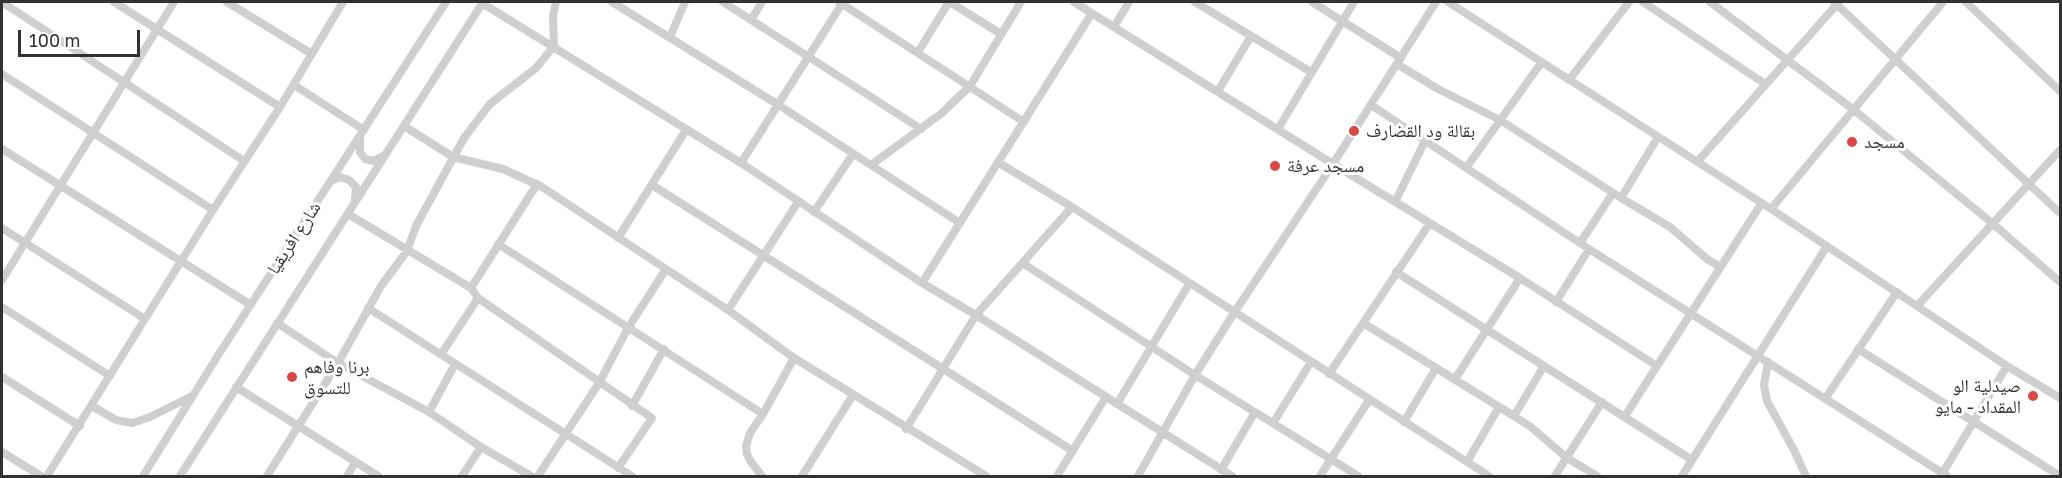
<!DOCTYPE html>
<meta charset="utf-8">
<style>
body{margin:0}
#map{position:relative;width:2062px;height:478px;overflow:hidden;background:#fff;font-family:"Golos Text",sans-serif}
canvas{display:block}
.frame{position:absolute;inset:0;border:3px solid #323232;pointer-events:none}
.scale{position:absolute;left:18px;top:30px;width:122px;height:27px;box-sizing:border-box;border:3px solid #323232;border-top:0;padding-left:8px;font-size:18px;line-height:21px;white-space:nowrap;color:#323232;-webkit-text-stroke:4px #fff;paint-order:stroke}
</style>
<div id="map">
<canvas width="2062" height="478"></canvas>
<div class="frame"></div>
<div class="scale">100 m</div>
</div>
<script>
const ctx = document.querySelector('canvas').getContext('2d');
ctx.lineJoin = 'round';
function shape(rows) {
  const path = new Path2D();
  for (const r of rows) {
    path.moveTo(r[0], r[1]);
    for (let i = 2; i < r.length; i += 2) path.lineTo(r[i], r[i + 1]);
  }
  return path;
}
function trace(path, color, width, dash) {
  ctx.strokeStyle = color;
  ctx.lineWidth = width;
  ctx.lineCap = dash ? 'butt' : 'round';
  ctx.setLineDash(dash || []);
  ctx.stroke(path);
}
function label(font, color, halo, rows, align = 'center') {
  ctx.font = font + ' "Golos Text","Noto Naskh Arabic",sans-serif';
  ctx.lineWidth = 6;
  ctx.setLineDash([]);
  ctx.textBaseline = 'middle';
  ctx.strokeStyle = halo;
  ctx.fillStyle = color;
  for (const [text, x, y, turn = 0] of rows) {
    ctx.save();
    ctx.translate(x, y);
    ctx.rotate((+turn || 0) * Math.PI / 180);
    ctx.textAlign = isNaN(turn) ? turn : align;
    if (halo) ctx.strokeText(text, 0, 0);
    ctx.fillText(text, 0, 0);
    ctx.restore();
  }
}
trace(shape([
 [114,2,280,107],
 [227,2,312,54],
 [612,2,777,104,960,223],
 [723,2,921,129],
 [839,2,1024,122],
 [950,2,1001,34],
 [1074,2,1333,164,1520,278,1657,366],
 [1195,2,1311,72],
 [1312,2,1401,58],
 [1448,2,1771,209,2007,366,2060,398],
 [1643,2,1765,84],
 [1710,2,1854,110,1992,223,2060,282],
 [1834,2,2060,213],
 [1966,2,2060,91],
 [482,3,741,163,922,283,976,315,1232,476],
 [5,4,244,161],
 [751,20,762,2],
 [1114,27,1129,2],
 [670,37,685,2],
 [918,52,949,2],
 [1397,64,1438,89,1500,120,1621,198,1670,227,1707,259,1719,266],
 [2,74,213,210],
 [1569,80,1629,2],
 [294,85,364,130],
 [1218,91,1251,36],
 [1371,105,1589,249,1947,476],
 [404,126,453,157,503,169,542,187,728,310,794,358,986,476],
 [1278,129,1354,2],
 [360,139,360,152,365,159,373,161,383,156],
 [2,149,251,305],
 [1697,162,1839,2],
 [741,163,843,2],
 [999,163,1072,207,1489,476],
 [871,165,942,113,970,86,1021,2],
 [1466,168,1541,63],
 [331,181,340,177,349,180,356,187,355,199],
 [652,185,1073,451],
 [1621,198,1658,137],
 [1395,202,1425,141],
 [1771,209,1943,2],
 [814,212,853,154],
 [348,214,471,288],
 [2,228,145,319],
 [618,238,686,130],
 [1580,243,1613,193],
 [498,244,763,414,750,433,746,446,747,454,751,462,762,476],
 [1024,264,1195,375,1358,476],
 [1396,272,1692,460],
 [2,280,174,2],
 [922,283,1092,13],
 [478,298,652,418,618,468],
 [1556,302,1589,249],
 [1918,305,2060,150],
 [2,307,110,376],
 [368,308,632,476],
 [728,310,798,202],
 [277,323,338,363,429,412,481,447,531,476],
 [1363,323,1514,416,1531,427,1567,458,1597,476],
 [1858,349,2060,476],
 [442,353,478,298,471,288,537,184],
 [1768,362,1764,385,1767,401,1794,450,1806,476],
 [1329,374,1430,223],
 [2,377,80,426],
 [1455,379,1520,278],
 [236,387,378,476],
 [1825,399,1897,292],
 [1117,404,1189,284],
 [92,406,116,420,132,423,150,417,192,396],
 [632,406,664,349],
 [429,412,455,364],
 [763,414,794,358],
 [1514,416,1544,366],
 [1625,416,1761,204],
 [1404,422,1436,368],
 [1273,423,1311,362],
 [906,429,976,315,1072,207],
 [2,452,41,476],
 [1467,462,1499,407],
 [1221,470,1255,412],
 [47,476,213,210,280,107,343,2],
 [143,476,217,357,446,2],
 [180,476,483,2],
 [267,476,338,363,381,286,407,251,416,226,464,138,490,104,536,68,554,46,553,16,556,2],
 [347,476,355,463],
 [462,476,481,447],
 [538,476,599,383,628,328,666,269],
 [802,476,853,395],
 [1057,476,1106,397],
 [1138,476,1195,375,1234,313,1333,164,1436,2],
 [1320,476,1369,400],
 [1555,476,1602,402],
 [1682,476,1827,246],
 [1941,476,2007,366]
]), '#cfcfcf', 8);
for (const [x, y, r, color] of [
 [1354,131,6,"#d94845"],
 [1852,142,6,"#d94845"],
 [1275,166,6,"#d94845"],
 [292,377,6,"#d94845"],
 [2033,396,6,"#d94845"]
]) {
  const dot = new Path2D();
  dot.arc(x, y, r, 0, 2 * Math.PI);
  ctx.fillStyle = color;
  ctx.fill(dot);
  trace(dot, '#fff', 2);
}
label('18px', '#323232', '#fff', [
 ["بقالة ود القضارف",1366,131],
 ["مسجد",1864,142],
 ["مسجد عرفة",1287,166],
 ["برنا وفاهم",304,367],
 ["للتسوق",304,388],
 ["صيدلية الو",2021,386,"right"],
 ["المقداد - مايو",2021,407,"right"]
], 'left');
label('18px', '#323232', '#fff', [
 ["شارع افريقيا",294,238,-57]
]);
</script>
